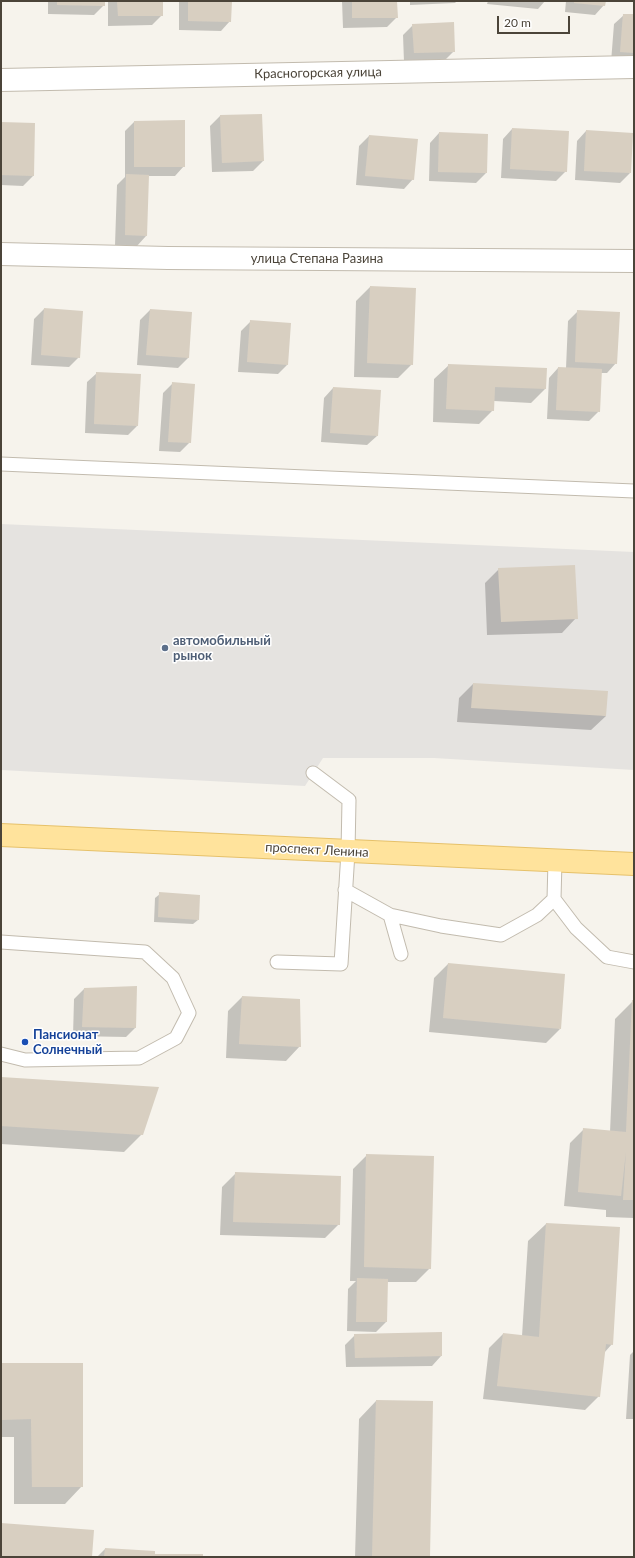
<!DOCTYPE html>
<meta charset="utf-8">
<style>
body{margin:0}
#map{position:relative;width:635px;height:1558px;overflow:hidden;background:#f6f3ec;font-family:Lato,sans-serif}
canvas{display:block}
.frame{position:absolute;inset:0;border:2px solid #4b4439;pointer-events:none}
.scale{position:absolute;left:497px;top:16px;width:73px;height:18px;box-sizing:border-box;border:2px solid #4b4439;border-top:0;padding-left:5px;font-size:12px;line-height:14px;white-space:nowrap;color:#4b4439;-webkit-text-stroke:3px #fff;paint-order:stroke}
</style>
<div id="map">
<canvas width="635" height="1558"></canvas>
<div class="frame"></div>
<div class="scale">20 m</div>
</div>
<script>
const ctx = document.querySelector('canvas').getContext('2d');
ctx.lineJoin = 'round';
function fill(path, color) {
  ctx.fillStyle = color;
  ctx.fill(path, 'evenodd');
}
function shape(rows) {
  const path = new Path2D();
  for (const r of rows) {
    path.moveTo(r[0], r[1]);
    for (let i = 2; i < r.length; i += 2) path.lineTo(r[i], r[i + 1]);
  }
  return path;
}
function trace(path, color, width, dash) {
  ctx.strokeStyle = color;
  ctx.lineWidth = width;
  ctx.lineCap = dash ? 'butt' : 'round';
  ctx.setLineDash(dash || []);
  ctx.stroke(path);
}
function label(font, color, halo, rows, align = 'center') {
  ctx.font = font + ' Lato,sans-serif';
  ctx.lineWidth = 3;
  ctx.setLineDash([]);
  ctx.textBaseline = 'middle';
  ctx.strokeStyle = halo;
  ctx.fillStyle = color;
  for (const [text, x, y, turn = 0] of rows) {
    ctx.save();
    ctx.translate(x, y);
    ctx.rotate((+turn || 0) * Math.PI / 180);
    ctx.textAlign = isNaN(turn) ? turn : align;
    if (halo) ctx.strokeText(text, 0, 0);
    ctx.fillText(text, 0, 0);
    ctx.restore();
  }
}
fill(shape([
 [1,524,634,552,634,770,434,758,323,758,305,786,1,770]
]), '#e5e3e0');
fill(shape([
 [48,1,104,1,104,5,94,15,48,14],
 [108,1,162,1,162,15,152,25,108,26],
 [179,1,231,1,230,21,221,31,179,30],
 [342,1,396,1,397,17,387,27,343,28],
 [410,1,457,1,455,3,410,5],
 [488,1,545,1,538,9,487,4],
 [566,1,605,1,604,5,595,15,565,12],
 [624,15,634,15,634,64,611,62,614,24],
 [413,25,454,51,444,61,404,62,403,35],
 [261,115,263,161,253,171,212,172,210,126,220,116],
 [134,122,184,166,175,176,148,176,146,236,137,246,115,245,117,185,125,177,125,131],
 [1,123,34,124,33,176,23,186,1,185],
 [512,129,566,171,556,181,501,178,503,139],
 [586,131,630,173,620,183,575,180,577,141],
 [439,133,486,173,476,183,429,181,430,143],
 [369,136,413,179,404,189,356,185,359,146],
 [370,287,412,364,398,378,354,377,356,301],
 [44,309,79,357,69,367,31,365,34,319],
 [150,310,191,313,188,358,178,368,137,365,140,320],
 [578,311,616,363,607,373,600,373,599,411,589,421,547,419,549,378,558,368,566,368,568,321],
 [251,321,287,365,278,374,238,372,241,331],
 [449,365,546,369,545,389,531,403,494,401,493,410,479,424,433,422,434,379],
 [97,373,137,426,128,435,85,433,87,382],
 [173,383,190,442,180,452,159,451,163,393],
 [333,388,377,436,367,445,321,442,324,398],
 [499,569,576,618,562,633,487,635,485,583],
 [473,684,606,716,591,730,457,722,459,698],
 [160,894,198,920,193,924,154,922,155,898],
 [448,964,560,1029,546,1043,429,1032,434,978],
 [84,989,136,1027,126,1037,73,1036,74,999],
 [242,997,300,1046,286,1061,226,1058,228,1011],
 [633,1001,634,1001,634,1218,606,1217,606,1210,564,1206,570,1143,584,1129,610,1132,615,1019],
 [1,1078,142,1134,124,1152,1,1144],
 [367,1155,430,1268,416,1282,387,1282,386,1322,376,1332,347,1331,348,1289,356,1281,350,1281,353,1169],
 [236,1173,339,1224,325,1238,220,1235,222,1187],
 [546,1224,612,1344,604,1353,599,1396,585,1410,483,1399,489,1348,503,1334,522,1336,528,1241],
 [355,1335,441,1356,432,1366,346,1367,345,1345],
 [634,1351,634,1419,626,1419,630,1355],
 [1,1364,82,1486,65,1504,14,1504,14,1437,1,1437],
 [376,1401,429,1557,355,1557,359,1419],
 [105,1549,154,1555,202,1557,97,1557]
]), '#0003');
fill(shape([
 [57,1,105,1,105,6,57,5],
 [117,1,163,1,163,16,118,16],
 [188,1,232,1,231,22,188,21],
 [352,1,397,1,398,18,352,18],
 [574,1,606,1,605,6,574,3],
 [623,14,634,14,634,53,620,52],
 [454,22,455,52,414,53,412,24],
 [262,114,264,161,222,163,220,115],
 [185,120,185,167,134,167,134,121],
 [1,122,35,123,34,176,1,175],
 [512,128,569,131,567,172,510,169],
 [586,130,633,133,631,173,584,171],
 [439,132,488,134,487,173,438,172],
 [369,135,418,139,414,180,365,176],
 [126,174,149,175,147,236,125,235],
 [370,286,416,288,413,365,367,363],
 [44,308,83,311,80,358,41,355],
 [150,309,192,312,189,358,146,355],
 [577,310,620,312,617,364,575,362],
 [250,320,291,323,288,365,247,362],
 [448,364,547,368,546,389,495,387,494,411,446,409],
 [558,367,602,369,600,412,556,410],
 [96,372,141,374,138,426,94,424],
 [172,382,195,384,191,443,168,442],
 [333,387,381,390,378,436,330,433],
 [575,565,578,619,501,622,498,568],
 [473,683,608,691,606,716,471,708],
 [159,892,200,895,199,920,158,917],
 [448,963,565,974,561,1029,443,1018],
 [137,986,136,1028,82,1027,84,988],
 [242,996,300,999,301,1047,239,1044],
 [632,1000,634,1000,634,1200,623,1200,626,1151,621,1196,578,1192,583,1128,626,1132],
 [1,1077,159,1087,143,1135,1,1126],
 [366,1154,434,1156,431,1269,364,1267],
 [235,1172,341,1176,340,1225,233,1222],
 [546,1223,620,1227,613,1345,606,1344,600,1397,497,1386,503,1333,539,1337],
 [357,1278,388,1279,387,1322,356,1322],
 [442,1332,442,1356,355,1358,354,1334],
 [1,1363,83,1363,83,1487,32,1487,31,1419,1,1420],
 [376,1400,433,1401,430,1557,372,1557],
 [1,1523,94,1530,92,1557,1,1557],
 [105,1548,155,1551,155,1554,203,1554,203,1557,104,1557]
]), '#d8cfc1');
const lane = shape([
 [1,464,634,491],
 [345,890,390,915,441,926,501,935,537,915,554,899,555,861],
 [554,899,576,928,607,957,634,962],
 [390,915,401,954],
 [1,942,145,952,173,978,189,1013,176,1038,139,1058,25,1060,1,1054],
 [277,962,341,964,348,852,349,800,313,773]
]);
const street = shape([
 [1,80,634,67],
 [1,254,168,258,634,261]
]);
const primary = shape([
 [1,835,634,864]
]);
trace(lane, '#c2bbae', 15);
trace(street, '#c2bbae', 24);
trace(primary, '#e6c16a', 24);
trace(lane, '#fff', 13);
trace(street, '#fff', 22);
trace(primary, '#ffe39c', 22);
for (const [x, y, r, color] of [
 [165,648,4,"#5c6f8a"],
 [25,1042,4,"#1a4fb4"]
]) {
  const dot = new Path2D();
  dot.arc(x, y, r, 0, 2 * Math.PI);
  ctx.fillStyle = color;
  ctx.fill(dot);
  trace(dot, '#fff', 1.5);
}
label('13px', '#4b4439', '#fff', [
 ["Красногорская улица",318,73,-1],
 ["улица Степана Разина",317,259],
 ["проспект Ленина",317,850,3]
]);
label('bold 13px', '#4e5e75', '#fff', [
 ["автомобильный",173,641],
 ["рынок",173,656]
], 'left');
label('bold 13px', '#164399', '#fff', [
 ["Пансионат",33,1035],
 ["Солнечный",33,1050]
], 'left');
</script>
